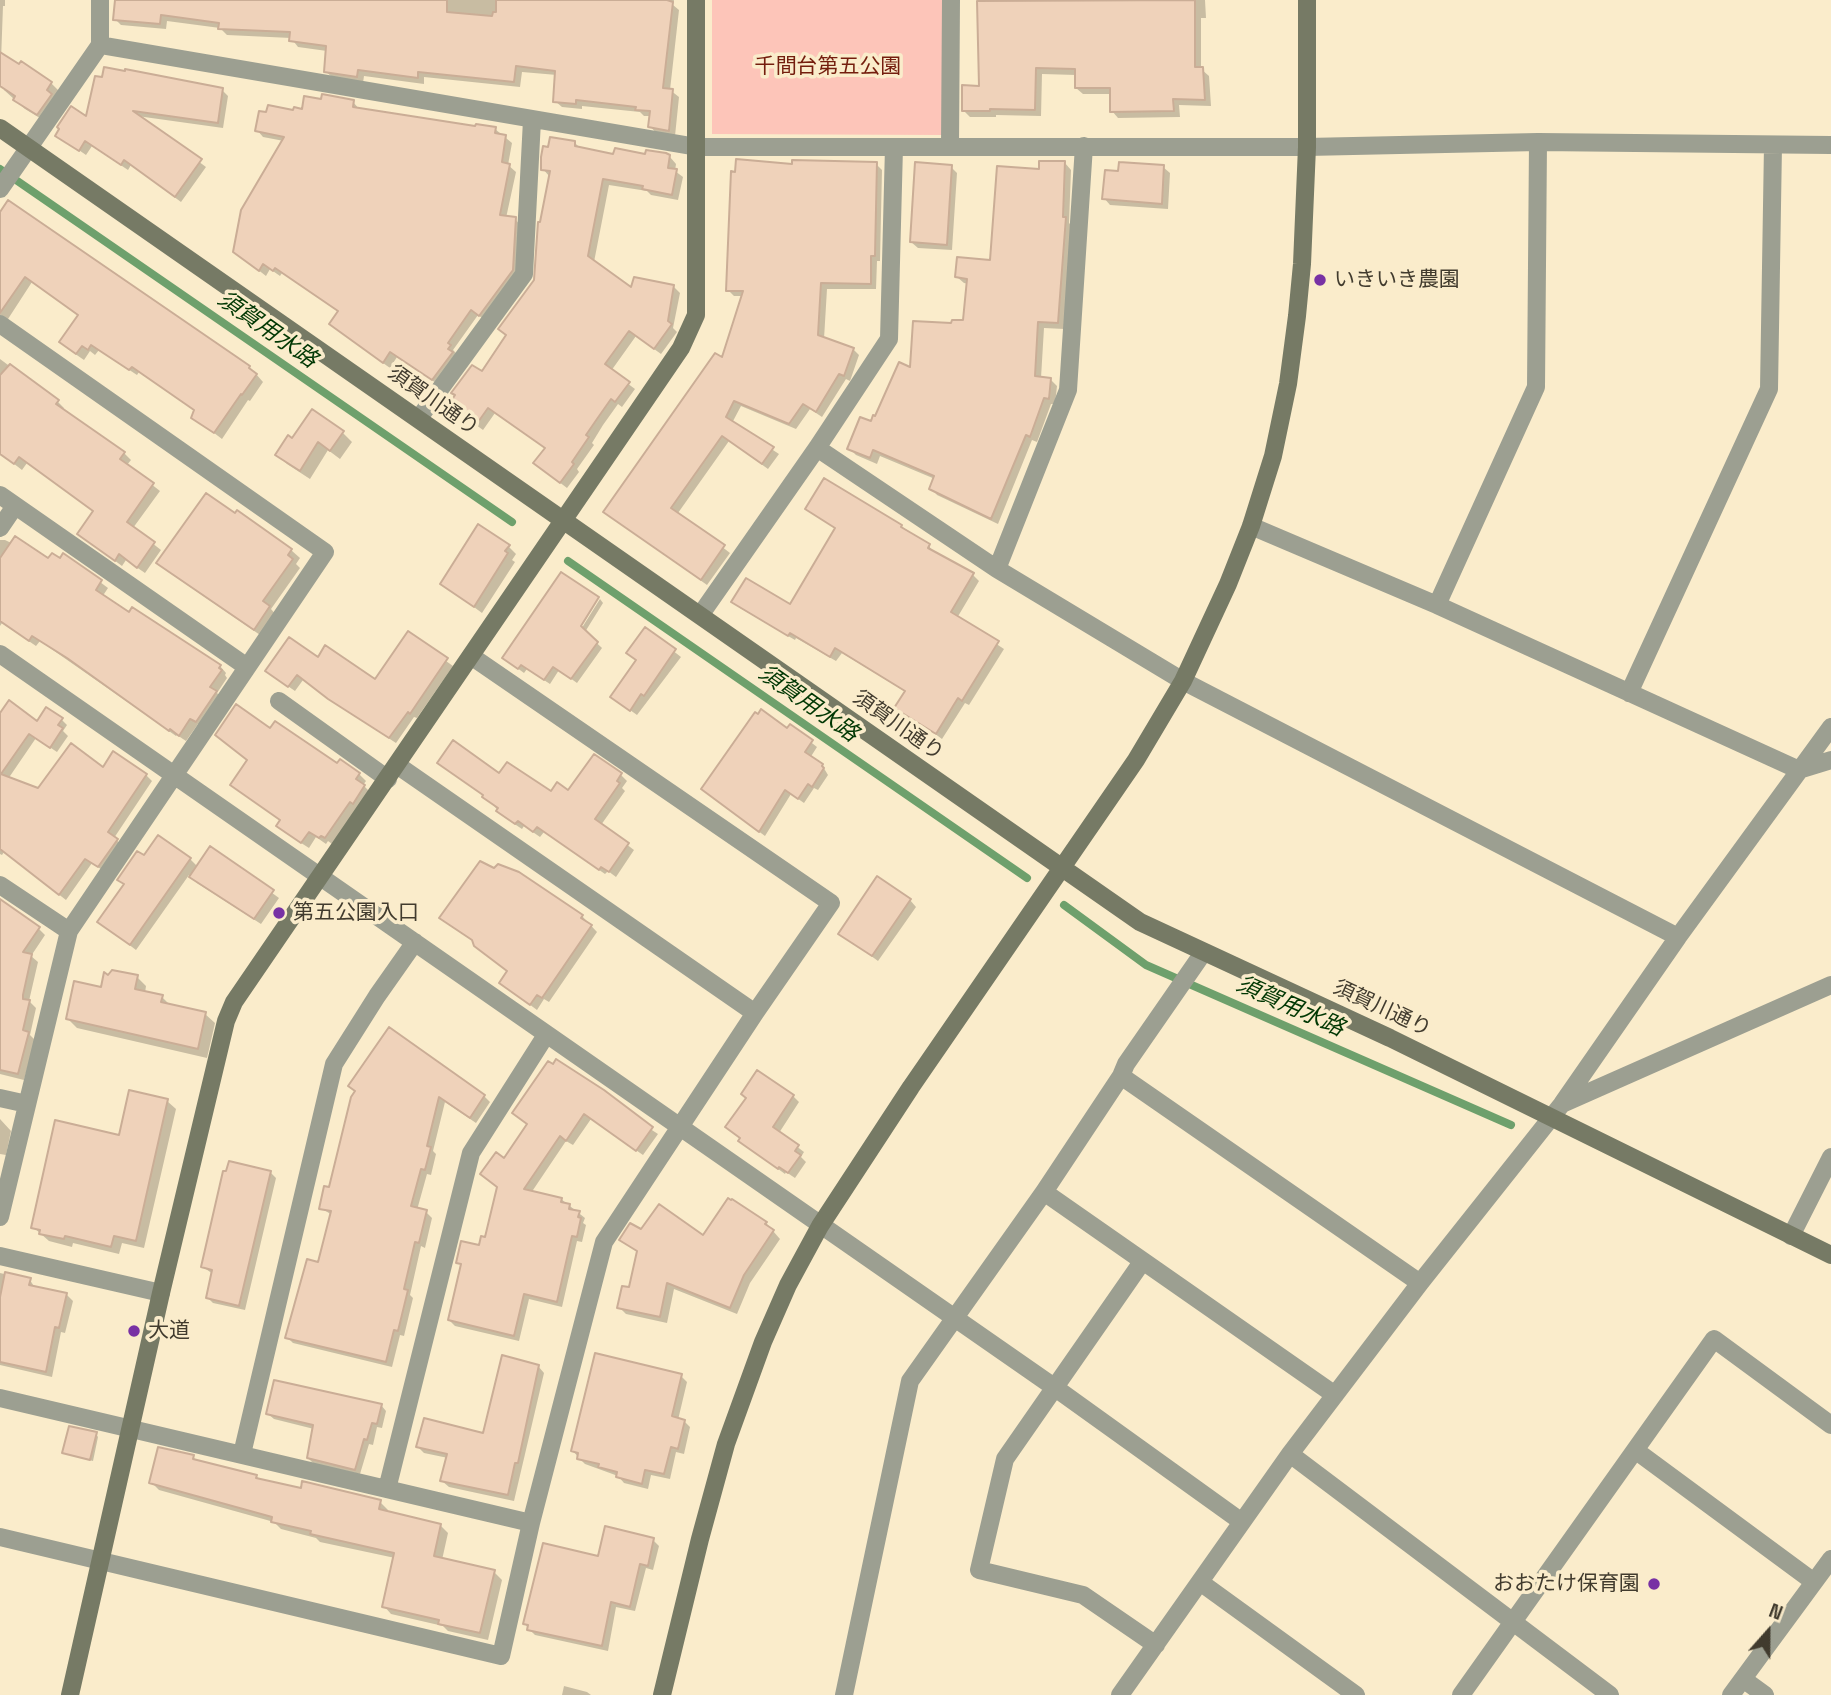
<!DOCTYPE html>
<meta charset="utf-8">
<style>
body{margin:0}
#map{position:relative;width:1831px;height:1695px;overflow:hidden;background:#faeccb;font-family:"Space Grotesk",sans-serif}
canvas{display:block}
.north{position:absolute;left:1733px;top:1597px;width:70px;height:70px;-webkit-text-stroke:5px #faeccb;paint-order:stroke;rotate:21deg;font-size:19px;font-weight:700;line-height:28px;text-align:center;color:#413b2e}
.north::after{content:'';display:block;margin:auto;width:24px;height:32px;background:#413b2e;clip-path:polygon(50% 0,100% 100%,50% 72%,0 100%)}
</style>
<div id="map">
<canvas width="1831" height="1695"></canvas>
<div class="north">N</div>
</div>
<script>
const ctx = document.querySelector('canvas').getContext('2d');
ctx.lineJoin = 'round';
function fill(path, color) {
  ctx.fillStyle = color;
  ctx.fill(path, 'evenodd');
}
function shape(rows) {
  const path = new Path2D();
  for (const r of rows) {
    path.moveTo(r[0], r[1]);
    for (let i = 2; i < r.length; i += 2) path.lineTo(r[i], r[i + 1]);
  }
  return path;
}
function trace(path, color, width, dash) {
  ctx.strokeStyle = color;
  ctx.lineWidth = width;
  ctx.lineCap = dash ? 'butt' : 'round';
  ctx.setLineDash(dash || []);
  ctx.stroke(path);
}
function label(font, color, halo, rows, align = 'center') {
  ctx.font = font + ' "Space Grotesk","Noto Sans JP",sans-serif';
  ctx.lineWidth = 7;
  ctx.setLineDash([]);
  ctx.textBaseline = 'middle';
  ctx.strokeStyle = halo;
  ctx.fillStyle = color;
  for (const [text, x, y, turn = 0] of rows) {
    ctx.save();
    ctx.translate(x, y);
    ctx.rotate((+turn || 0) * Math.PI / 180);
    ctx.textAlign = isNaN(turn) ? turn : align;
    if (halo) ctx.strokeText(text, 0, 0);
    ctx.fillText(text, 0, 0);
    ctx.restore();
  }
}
fill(shape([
 [712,0,943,0,944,135,712,134]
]), '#fdc5b9');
fill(shape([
 [0,0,5,0,5,6,3,6,0,88],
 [117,0,674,0,673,5,679,10,670,90,679,97,675,136,656,133,650,126,651,116,644,116,640,112,582,106,582,109,562,107,555,101,557,75,522,72,520,87,424,77,424,84,364,76,363,83,332,77,325,71,327,51,298,47,291,38,227,35,220,28,167,21,166,29,121,25,115,19],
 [977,0,1205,0,1206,18,1201,18,1201,69,1209,76,1211,106,1179,105,1180,117,1118,118,1112,111,1112,94,1083,94,1076,88,1076,75,1042,74,1041,116,996,115,996,117,970,117,963,110,981,88],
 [21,64,51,83,61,93,48,123,25,109,4,90],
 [222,90,228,96,223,128,137,116,206,167,181,202,131,165,128,170,92,146,86,155,57,135,88,119],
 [353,102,360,110,495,129,512,143,508,165,516,172,506,218,515,219,521,226,519,277,486,321,478,315,453,350,456,353,439,385,397,357,390,368,337,330,339,312,282,273,280,276,270,269,266,276,235,252,284,141,263,137,257,130,295,112],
 [575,143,581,149,615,156,670,157,676,164,675,171,683,177,678,200,651,195,647,191,609,185,594,262,633,290,673,286,680,293,673,328,677,332,661,354,636,336,611,371,635,389,622,407,618,404,603,425,592,443,594,445,577,469,579,472,567,488,542,469,546,449,495,413,483,430,450,406,482,373,508,336,535,281,549,176,543,169],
 [1065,163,1071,170,1069,223,1072,226,1064,329,1044,328,1041,378,1050,379,1057,386,1055,404,1051,404,1037,442,1032,440,998,524,937,495,931,488,935,479,880,456,877,464,856,455,849,448,872,423,911,369,953,325,965,322,969,284,964,283,957,277,991,262,1041,171],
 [876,164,882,170,880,261,877,261,876,289,827,289,824,339,853,349,859,355,850,381,846,379,822,417,810,409,796,429,741,406,732,423,779,454,768,469,729,441,678,513,730,553,707,585,605,512,723,360,743,296,734,296,728,290,794,166],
 [951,167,957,173,952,250,918,248,911,242],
 [1163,167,1170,173,1168,209,1110,205,1104,198,1120,173],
 [0,215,249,368,256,374,263,382,250,401,248,400,222,439,193,417,195,411,139,372,137,375,99,350,95,355,90,351,84,360,68,349,61,342,79,316,32,282,8,319,0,322],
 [0,359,58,402,64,408,63,410,124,453,131,460,127,465,160,491,133,528,161,550,145,573,126,560,122,566,79,534,95,512,27,463,22,470,0,453],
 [342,432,352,442,340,459,328,450,310,479,287,464,277,454,292,441],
 [807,509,901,526,929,546,934,553,973,575,979,581,957,618,1004,649,969,705,965,703,942,739,897,707,906,692,842,653,836,661,796,638,795,640,740,608,734,602,791,606,836,529],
 [0,540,5,540,49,561,60,560,64,555,108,588,102,597,220,666,226,673,225,675,227,678,217,693,223,699,203,728,198,724,186,741,177,735,176,736,40,641,36,646,2,623,0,626],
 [508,546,516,554,512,560,515,562,482,613,443,584],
 [291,550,300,558,296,564,300,568,271,609,277,616,263,637,167,571,159,563],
 [600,599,603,603,585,632,602,648,577,683,559,670,550,684,527,669,524,673,509,662,575,632,578,634],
 [645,629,681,657,637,715,612,697,637,661,628,653],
 [408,634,453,666,417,718,414,717,396,743,336,704,303,680,295,691,273,676,318,659,376,681],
 [0,716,38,723,61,719,67,725,63,731,68,736,57,752,36,738,8,779,39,791,104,769,146,775,152,781,114,838,123,846,105,872,92,863,66,900,4,852,2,855,0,854],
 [790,726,817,747,810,758,822,765,828,775,818,790,814,788,804,803,791,794,765,836,708,794],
 [271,730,338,766,359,774,366,781,363,785,371,793,332,844,328,841,326,844,316,837,309,848,284,832,278,826,281,821,232,785,248,761,232,748],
 [439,763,499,775,551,794,569,792,621,775,627,781,622,788,625,791,601,825,634,850,616,877,608,871,605,874,544,832,540,837,524,826,522,829,504,817,485,796],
 [211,848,279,898,261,924,197,883,189,875,136,950,99,922,125,885,120,880,144,858,190,859,198,867],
 [910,900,916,907,878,961,840,933],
 [0,916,39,929,45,935,31,956,38,962,29,1001,36,1008,30,1035,35,1040,24,1080,0,1074],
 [582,916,597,932,549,1002,544,999,537,1010,501,983,509,972,474,942,441,918],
 [109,977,137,977,146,986,145,993,162,997,171,1006,205,1014,215,1023,207,1058,77,1028,68,1019,102,989],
 [549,1063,658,1134,643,1155,591,1119,573,1145,566,1141,531,1193,561,1199,585,1218,583,1223,586,1225,582,1242,577,1241,562,1307,529,1299,519,1341,455,1326,449,1320,462,1266,458,1262,480,1247,487,1239,498,1188,482,1174,504,1160,528,1125],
 [484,1096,490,1102,476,1123,445,1102,433,1151,436,1154,431,1175,427,1174,417,1210,426,1212,432,1218,425,1248,421,1246,410,1295,413,1298,404,1336,400,1335,392,1367,293,1343,287,1337,320,1264,332,1215,321,1208,330,1189,352,1098],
 [793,1096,799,1102,779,1133,804,1152,801,1157,806,1162,795,1178,786,1172,785,1174,747,1146,742,1139,727,1127,747,1098],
 [167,1101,176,1109,144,1248,122,1243,119,1254,73,1243,72,1247,49,1241,33,1227,120,1137],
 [0,1119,11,1131,6,1155,0,1154],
 [270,1172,276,1178,245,1310,213,1303,207,1297,213,1274,203,1267],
 [733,1201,766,1223,780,1239,750,1283,737,1314,674,1289,667,1323,626,1314,619,1307,630,1289,638,1253,621,1239,641,1232,703,1238],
 [0,1273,30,1280,35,1288,67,1295,73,1301,65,1333,61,1332,52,1377,0,1365],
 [538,1366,544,1373,514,1501,449,1487,442,1481,448,1458,424,1453,418,1447,484,1435],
 [681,1376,687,1382,678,1420,684,1421,690,1427,684,1454,676,1452,670,1479,651,1475,648,1489,624,1483,618,1476,585,1464,579,1458,573,1451],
 [381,1405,386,1411,382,1428,377,1427,373,1445,369,1444,360,1474,314,1464,308,1458,314,1429,274,1419,268,1414],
 [96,1434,98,1437,93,1461,64,1453],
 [193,1457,198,1462,256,1476,260,1480,380,1502,388,1510,387,1513,440,1525,448,1533,442,1560,494,1572,502,1580,488,1640,448,1631,443,1626,391,1614,384,1606,395,1558,320,1542,316,1538,281,1529,274,1522,159,1490,151,1482],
 [653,1540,659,1546,653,1570,646,1568,635,1611,616,1607,608,1651,535,1635,529,1629,525,1624,599,1558],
 [564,1686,587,1692,591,1695,562,1695]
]), '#0003');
trace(shape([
 [0,169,512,522],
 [568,561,1027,878],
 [1064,905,1146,965,1511,1125]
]), '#6ea06c', 8);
const building = shape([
 [115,0,447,0,447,12,492,16,493,12,496,12,496,0,667,0,673,2,663,88,673,89,669,131,648,127,650,111,635,110,636,107,576,100,576,104,553,102,555,71,516,66,514,82,418,72,418,78,358,70,357,77,324,72,326,46,289,41,290,32,218,29,219,23,161,15,160,24,113,20,115,0],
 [1195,0,1195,67,1203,67,1205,100,1173,99,1174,111,1110,112,1110,88,1075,88,1075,69,1036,68,1035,110,990,109,990,111,962,111,962,85,979,86,977,1,1195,0],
 [0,52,19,64,21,61,52,82,47,90,52,94,37,115,13,100,15,96,0,86,0,52],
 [104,67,125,71,125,69,223,88,218,123,133,111,202,159,175,197,124,160,121,165,85,141,79,151,55,136,59,129,57,127,71,106,86,116,95,76,102,77,104,67],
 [322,94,354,100,353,107,475,126,476,124,496,127,495,133,506,135,502,162,510,164,500,215,516,217,513,270,479,316,471,310,448,343,451,345,448,349,453,352,432,380,390,352,383,363,329,324,338,311,275,268,273,271,263,264,259,271,233,252,241,210,284,137,255,131,259,111,266,112,268,105,293,110,294,107,302,109,304,96,321,99,322,94],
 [550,137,575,141,575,146,613,154,615,148,645,154,646,150,666,153,670,155,668,168,677,169,672,195,642,189,643,186,603,179,588,256,631,287,634,277,674,285,668,321,672,324,654,349,629,331,605,364,630,382,615,402,611,399,597,419,586,435,589,437,572,462,574,464,560,483,533,463,545,448,488,408,476,425,448,406,455,395,451,393,472,365,482,371,506,335,498,329,534,280,538,222,540,222,550,171,541,170,541,157,543,146,548,147,550,137],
 [736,159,792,164,792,160,877,162,875,256,871,256,871,284,821,283,818,335,854,348,844,376,839,374,816,412,803,404,789,424,734,401,726,417,774,447,762,464,722,436,671,508,725,545,701,580,603,512,715,353,722,357,743,291,726,291,731,171,735,172,736,159],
 [1039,161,1065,161,1063,217,1066,217,1058,323,1038,322,1035,376,1051,378,1049,399,1044,398,1030,437,1026,435,991,519,929,489,934,476,873,450,870,458,847,449,860,417,871,421,873,415,875,416,899,362,910,367,913,321,951,323,952,320,963,320,967,279,955,277,957,257,990,260,997,166,1039,169,1039,161],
 [915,162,952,165,947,245,910,242,915,162],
 [1119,162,1164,165,1162,204,1102,199,1105,170,1118,171,1119,162],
 [8,200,250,366,249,368,257,374,242,395,241,394,214,433,191,418,194,410,132,367,129,370,91,345,88,350,82,346,76,354,59,342,78,315,25,277,0,313,0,212,8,200],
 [10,364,59,400,56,404,125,452,120,459,154,483,127,522,155,542,137,568,119,554,115,561,77,534,93,511,19,457,14,464,0,454,0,375,10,364],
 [312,409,344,431,330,451,318,442,300,471,275,455,288,435,292,438,312,409],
 [824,478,902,525,901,527,930,544,928,548,974,573,951,612,999,641,962,701,958,698,936,734,894,708,905,691,835,648,830,657,790,633,788,636,731,602,746,578,790,604,835,528,805,509,824,478],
 [206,493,235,513,237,510,292,549,288,555,293,559,263,601,270,606,254,630,156,563,206,493],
 [478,524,510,545,505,551,508,553,474,607,440,584,478,524],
 [15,536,48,558,52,553,60,558,63,553,102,580,96,590,129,612,132,607,221,665,219,668,222,670,210,687,217,691,196,722,190,719,179,736,170,729,169,731,67,658,32,636,29,641,0,621,0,558,15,536],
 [561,572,599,597,581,626,598,642,571,679,553,667,544,680,521,665,518,669,502,658,561,572],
 [645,627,676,649,644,696,641,694,630,711,610,697,636,660,626,653,645,627],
 [408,631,448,658,410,714,408,712,389,738,328,699,297,675,288,687,265,671,289,637,318,657,325,645,375,679,408,631],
 [9,700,37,721,46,707,63,718,58,725,63,728,50,748,29,734,1,774,38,788,71,743,103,767,113,751,147,774,108,832,118,839,98,867,85,859,59,895,0,849,0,713,9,700],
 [236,704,270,728,275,721,337,763,340,759,360,773,356,779,365,785,353,804,350,802,325,838,321,836,319,838,309,832,301,843,276,826,280,820,230,785,247,760,215,735,236,704],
 [761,709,787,728,790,724,813,740,805,752,823,764,822,766,824,768,812,787,808,784,798,799,785,790,759,832,701,789,755,712,758,714,761,709],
 [453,740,499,773,507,762,551,791,557,782,568,790,594,754,622,773,617,781,620,783,595,819,629,843,609,872,601,867,599,870,537,827,533,832,518,821,515,824,496,811,498,808,482,797,483,795,437,763,453,740],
 [158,835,191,858,130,945,97,922,124,884,117,880,137,851,144,855,158,835],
 [210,846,274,890,254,919,189,877,210,846],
 [480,861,494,868,498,864,519,872,583,915,581,918,592,925,542,998,537,995,530,1005,499,983,507,971,474,946,472,940,439,918,480,861],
 [877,876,911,899,872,956,838,934,877,876],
 [0,899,40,927,23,952,32,954,23,995,23,999,30,1000,23,1030,29,1032,18,1074,0,1070,0,899],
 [112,970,138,975,135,989,163,995,161,1002,206,1012,198,1049,66,1019,74,981,101,987,104,972,108,975,112,970],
 [389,1027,485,1095,470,1118,439,1097,427,1146,431,1147,425,1170,421,1169,411,1206,427,1210,419,1243,415,1242,404,1289,408,1290,398,1331,394,1330,386,1362,285,1338,307,1259,318,1262,331,1211,319,1209,324,1186,329,1187,351,1097,355,1091,348,1086,389,1027],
 [556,1059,604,1090,653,1127,636,1151,584,1114,566,1141,560,1136,524,1189,562,1198,561,1202,570,1204,569,1209,580,1211,578,1217,581,1218,577,1237,572,1236,557,1302,524,1294,514,1336,448,1320,461,1264,456,1263,461,1241,479,1245,481,1236,485,1237,497,1187,480,1174,496,1152,504,1158,527,1124,512,1113,548,1061,553,1064,556,1059],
 [757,1070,794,1095,773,1127,799,1145,795,1151,801,1155,788,1173,779,1167,778,1169,738,1141,740,1138,725,1127,746,1098,741,1094,757,1070],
 [129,1090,168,1099,136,1241,114,1236,111,1247,65,1236,64,1239,39,1234,40,1230,31,1228,55,1120,119,1135,129,1090],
 [229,1161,271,1171,239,1306,206,1298,212,1270,201,1267,223,1171,226,1171,229,1161],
 [728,1198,731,1200,732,1199,767,1222,765,1224,774,1230,744,1275,730,1308,667,1283,660,1317,617,1308,622,1286,629,1287,637,1251,619,1240,630,1223,641,1229,659,1204,703,1235,728,1198],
 [5,1272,31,1278,29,1285,67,1293,59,1328,55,1327,46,1372,0,1362,0,1297,5,1272],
 [595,1353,682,1374,672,1416,685,1420,678,1449,671,1447,664,1474,645,1470,642,1484,616,1477,617,1472,598,1467,599,1464,577,1459,578,1453,571,1451,595,1353],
 [502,1355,539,1365,518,1463,515,1463,508,1495,440,1481,447,1454,416,1447,424,1418,483,1433,502,1355],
 [274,1380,382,1404,377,1424,372,1423,367,1440,364,1439,355,1470,307,1458,313,1425,266,1414,274,1380],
 [69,1426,97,1432,90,1460,62,1453,69,1426],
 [158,1447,194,1455,193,1459,257,1475,256,1478,301,1488,302,1481,381,1500,379,1509,441,1524,434,1556,495,1570,480,1633,438,1624,439,1620,382,1607,394,1553,310,1534,311,1531,271,1522,272,1517,149,1483,158,1447],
 [605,1526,654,1538,648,1566,640,1564,630,1607,611,1602,602,1646,527,1630,528,1625,523,1624,543,1543,598,1556,605,1526]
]);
fill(building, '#efd2ba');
trace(building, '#caad96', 2);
trace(shape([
 [100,45,697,147,1307,147,1538,142,1831,145],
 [950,145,951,0],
 [0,189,100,45,100,0],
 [0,324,325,552,69,931,0,1217],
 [419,418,524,274,532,120],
 [817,448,997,569,1183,681,1678,937],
 [0,495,247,667],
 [1251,526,1437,605,1799,770,1831,760],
 [0,528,15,506],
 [997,569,1068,390,1084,146],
 [1437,605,1536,387,1538,142],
 [701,614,817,448,889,339,894,147],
 [0,654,1054,1387,1242,1522],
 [1629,693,1769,389,1773,145],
 [279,701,388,779],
 [397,765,755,1013],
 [0,885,69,931],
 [1121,1076,1126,1064,1203,953],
 [0,1098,27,1104],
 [1562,1104,1831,985],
 [1044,1192,1335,1395],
 [1791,1236,1831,1157],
 [0,1256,161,1293],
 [1142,1262,1005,1459,979,1570,1083,1595,1156,1645],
 [0,1398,531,1523],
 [1635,1450,1814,1582],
 [242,1454,334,1064,377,996,415,942],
 [1290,1454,1610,1695],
 [387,1489,471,1153,546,1035],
 [0,1537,501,1656,531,1523,604,1242,755,1013,831,903,471,656],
 [1200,1582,1356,1695],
 [1743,1679,1765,1695],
 [844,1695,910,1381,1044,1192,1121,1076,1420,1283],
 [1120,1695,1290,1454,1420,1283,1562,1104,1678,937,1831,727],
 [1461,1695,1714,1339,1831,1425],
 [1731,1695,1831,1559]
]), '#9c9f91', 18);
trace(shape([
 [0,128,1140,922,1390,1038,1831,1255],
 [70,1695,161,1293,226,1021,234,1002,681,348,696,315,696,0],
 [662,1695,700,1539,726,1444,763,1342,788,1285,820,1226,911,1087,1136,760,1183,681,1228,584,1251,526,1273,456,1288,384,1297,316,1302,264,1307,147,1307,0]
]), '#767a65', 18);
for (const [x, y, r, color] of [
 [1320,280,7,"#7831a4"],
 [279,913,7,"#7831a4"],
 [134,1331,7,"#7831a4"],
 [1654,1584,7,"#7831a4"]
]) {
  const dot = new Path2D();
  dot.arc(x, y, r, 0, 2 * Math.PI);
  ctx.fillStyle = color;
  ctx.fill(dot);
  trace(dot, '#faeccb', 2.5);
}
label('21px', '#741e0e', '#faeccb', [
 ["千間台第五公園",828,67]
]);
label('21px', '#413b2e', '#faeccb', [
 ["いきいき農園",1334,280],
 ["第五公園入口",293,913],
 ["大道",148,1331],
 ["おおたけ保育園",1640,1584,"right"]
], 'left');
label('21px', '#413b2e', '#faeccb', [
 ["須賀川通り",433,401,35],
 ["須賀川通り",898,726,35],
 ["須賀川通り",1382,1009,25]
]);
label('italic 23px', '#003703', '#faeccb', [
 ["須賀用水路",267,330,35],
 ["須賀用水路",808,704,35],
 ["須賀用水路",1290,1007,24]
]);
</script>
